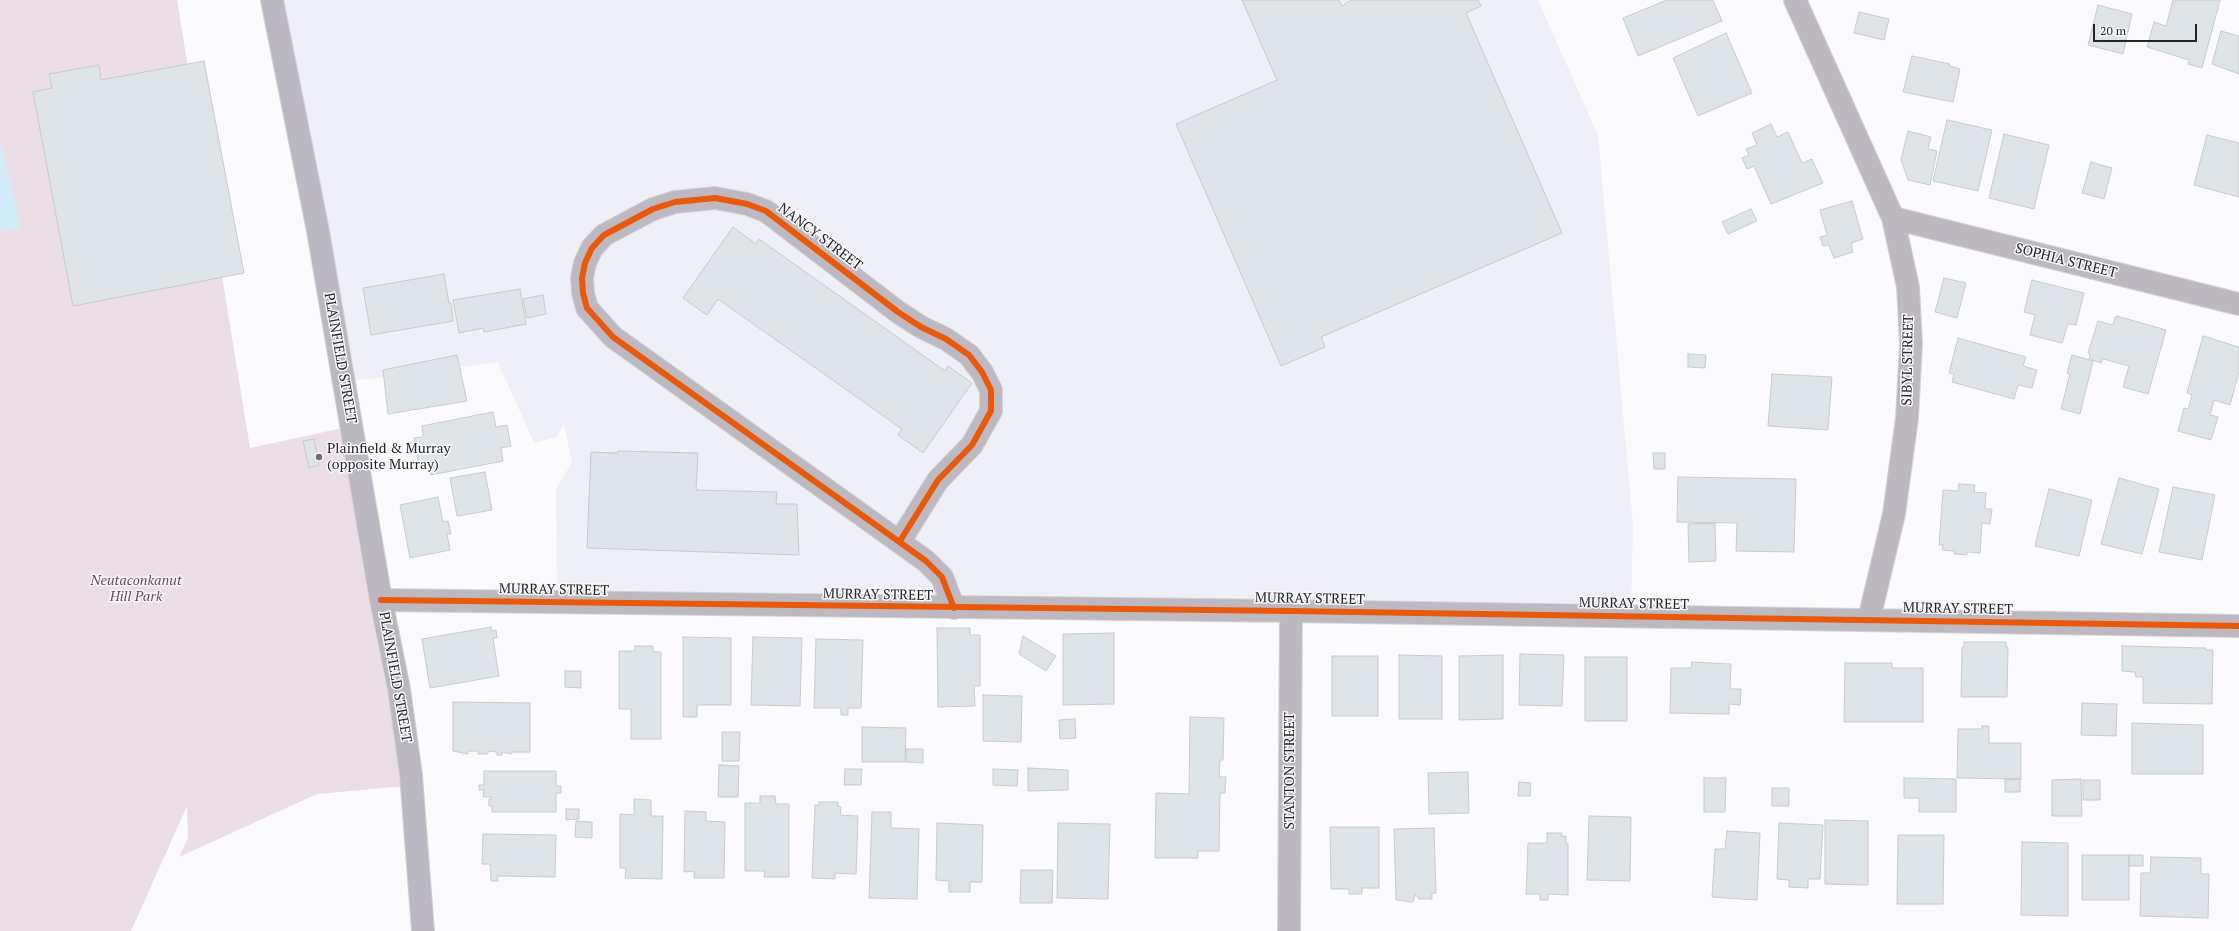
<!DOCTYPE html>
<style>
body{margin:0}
#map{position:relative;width:2239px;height:931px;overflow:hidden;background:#fbfbfd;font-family:"PT Serif",serif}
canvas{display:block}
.scale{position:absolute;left:2093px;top:24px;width:104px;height:18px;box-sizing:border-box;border:2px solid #242526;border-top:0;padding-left:5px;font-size:12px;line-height:14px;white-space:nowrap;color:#242526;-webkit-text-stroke:3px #fafafe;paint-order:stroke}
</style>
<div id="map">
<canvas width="2239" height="931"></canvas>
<div class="scale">20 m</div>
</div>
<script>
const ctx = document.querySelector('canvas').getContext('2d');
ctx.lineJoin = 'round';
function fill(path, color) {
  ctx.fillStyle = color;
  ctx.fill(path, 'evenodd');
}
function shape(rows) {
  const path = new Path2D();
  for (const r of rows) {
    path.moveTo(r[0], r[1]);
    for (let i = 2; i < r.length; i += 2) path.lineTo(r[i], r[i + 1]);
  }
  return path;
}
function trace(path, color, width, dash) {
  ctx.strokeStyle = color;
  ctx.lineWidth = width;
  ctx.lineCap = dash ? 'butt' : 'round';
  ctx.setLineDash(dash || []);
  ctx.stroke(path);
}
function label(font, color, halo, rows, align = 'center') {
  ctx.font = font + ' "PT Serif",serif';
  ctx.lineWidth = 3;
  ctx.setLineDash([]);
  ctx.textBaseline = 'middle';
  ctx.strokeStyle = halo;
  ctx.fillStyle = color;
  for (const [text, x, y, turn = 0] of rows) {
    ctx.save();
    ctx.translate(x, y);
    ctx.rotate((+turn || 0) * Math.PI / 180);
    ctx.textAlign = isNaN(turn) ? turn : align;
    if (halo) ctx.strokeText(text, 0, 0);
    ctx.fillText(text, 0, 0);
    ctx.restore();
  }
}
fill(shape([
 [270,0,1538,0,1598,135,1633,525,1631,609,562,599,557,590,556,489,572,462,564,424,557,437,534,443,498,362,345,382]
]), '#efeff7');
fill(shape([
 [0,0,177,0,250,448,347,427,406,786,317,794,179,857,188,838,187,806,131,931,0,931]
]), '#ecdee6');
fill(shape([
 [0,139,21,229,0,232]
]), '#d1edf7');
const building = shape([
 [1242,0,1339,0,1342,6,1351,0,1478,0,1481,6,1466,13,1562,233,1321,337,1325,347,1281,366,1176,124,1277,80,1242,0],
 [1667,0,1713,0,1722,21,1638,56,1623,18,1667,0],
 [2173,0,2220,0,2202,68,2188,64,2189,60,2147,47,2154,22,2166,26,2173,0],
 [2098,5,2132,14,2123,54,2088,45,2098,5],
 [1859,12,1889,19,1884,40,1854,33,1859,12],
 [2221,31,2239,36,2239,74,2212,64,2221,31],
 [1726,33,1752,93,1698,116,1673,58,1726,33],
 [1912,56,1950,64,1950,66,1960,69,1953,102,1903,92,1912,56],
 [204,61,244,273,73,306,33,92,52,88,49,74,99,65,101,80,204,61],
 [1947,120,1992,130,1978,191,1933,181,1947,120],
 [1771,124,1777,137,1788,132,1802,163,1812,159,1823,183,1771,204,1754,166,1747,169,1742,158,1749,155,1746,149,1757,145,1752,133,1771,124],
 [1908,131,1931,137,1928,149,1937,151,1930,185,1908,180,1901,160,1908,131],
 [2004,134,2049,145,2034,209,1989,198,2004,134],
 [2207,135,2239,143,2239,197,2194,185,2207,135],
 [2091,162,2112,168,2104,199,2082,193,2091,162],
 [1852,201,1863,239,1851,243,1853,252,1834,258,1829,245,1823,246,1820,237,1827,235,1820,210,1852,201],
 [1751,209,1757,221,1728,234,1722,222,1751,209],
 [733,227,756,244,759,239,945,371,948,366,972,383,923,453,898,435,902,429,718,299,707,315,683,298,733,227],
 [444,274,449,303,451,303,453,321,371,335,363,288,444,274],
 [1944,278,1966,283,1957,318,1935,312,1944,278],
 [2032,280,2084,293,2076,325,2068,324,2062,343,2030,335,2035,315,2024,312,2032,280],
 [520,289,526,324,484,332,483,328,459,333,453,300,520,289],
 [543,295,546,314,527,318,523,299,543,295],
 [2117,316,2166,330,2148,394,2123,387,2129,366,2103,359,2101,363,2089,359,2090,354,2088,353,2098,321,2113,325,2115,317,2117,318,2117,316],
 [2203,336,2239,347,2239,372,2230,405,2214,400,2210,415,2218,417,2211,440,2178,431,2184,408,2188,409,2192,395,2187,393,2203,336],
 [1958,338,2026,357,2023,366,2037,370,2032,388,2018,385,2014,399,1952,382,1954,374,1949,373,1958,338],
 [1688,354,1706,355,1705,368,1688,367,1688,354],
 [457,355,467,401,388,414,383,370,457,355],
 [2072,355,2093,361,2080,414,2061,409,2070,374,2067,373,2072,355],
 [1772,374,1832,377,1828,430,1768,426,1772,374],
 [493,412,496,427,507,425,511,446,501,448,503,461,431,475,429,464,419,466,414,438,423,437,422,426,493,412],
 [314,439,319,465,309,468,303,441,314,439],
 [618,451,698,453,696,490,777,492,776,504,797,504,799,555,587,548,591,452,618,453,618,451],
 [1653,453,1665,453,1665,469,1654,469,1653,453],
 [485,472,492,510,457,516,450,478,485,472],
 [1678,477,1796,479,1794,552,1736,551,1737,523,1677,522,1678,477],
 [2119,478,2159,489,2142,554,2101,544,2119,478],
 [1959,484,1975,485,1974,492,1986,493,1985,509,1992,509,1990,524,1982,523,1980,553,1967,552,1967,555,1954,554,1954,551,1942,550,1943,545,1939,545,1943,490,1958,491,1959,484],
 [2173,487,2215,495,2202,560,2159,552,2173,487],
 [2049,489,2092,500,2079,556,2035,546,2049,489],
 [438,497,443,522,448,521,451,534,447,534,450,550,410,558,400,505,438,497],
 [1715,523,1716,561,1689,562,1688,524,1715,523],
 [491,627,492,631,496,630,497,638,493,638,499,676,430,688,422,639,491,627],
 [937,628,970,628,970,635,980,635,980,686,974,686,975,706,938,707,937,628],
 [1114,633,1114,704,1063,705,1063,634,1114,633],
 [1023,636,1056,656,1046,671,1019,654,1023,636],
 [683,637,731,638,731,705,697,705,697,717,683,717,683,637],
 [753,637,802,638,800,706,751,705,753,637],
 [816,639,863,640,861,708,848,708,848,715,841,715,841,708,814,708,816,639],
 [1964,642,2006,642,2006,647,2008,647,2007,697,1961,697,1962,647,1964,647,1964,642],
 [635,646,653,646,653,652,661,652,661,739,631,739,631,709,619,709,619,651,635,651,635,646],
 [2122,646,2206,648,2206,650,2213,650,2212,704,2143,703,2143,677,2136,677,2135,672,2122,671,2122,646],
 [1520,654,1564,655,1562,706,1519,705,1520,654],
 [1399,655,1442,656,1442,719,1399,719,1399,655],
 [1503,655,1503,719,1459,720,1459,656,1503,655],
 [1332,656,1378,656,1378,716,1332,716,1332,656],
 [1585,657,1627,657,1627,721,1585,721,1585,657],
 [1692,662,1731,664,1730,689,1741,689,1740,705,1729,704,1729,714,1670,713,1671,668,1691,668,1692,662],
 [1845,663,1892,663,1892,668,1923,668,1923,722,1844,722,1845,663],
 [565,671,581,671,581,688,565,687,565,671],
 [983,695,1022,696,1021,742,983,741,983,695],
 [453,702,530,703,530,752,511,752,511,754,502,752,502,755,497,755,497,752,488,751,488,754,478,754,478,751,468,751,468,754,453,751,453,702],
 [2082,703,2117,704,2116,736,2081,735,2082,703],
 [1190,717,1224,718,1223,760,1220,760,1219,777,1226,777,1225,793,1220,793,1219,851,1198,851,1198,858,1155,858,1156,793,1189,794,1190,717],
 [1075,719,1076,738,1060,739,1059,720,1075,719],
 [2132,723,2203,725,2203,774,2132,774,2132,723],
 [1982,726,1989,726,1989,743,2021,743,2021,779,1957,778,1958,729,1982,729,1982,726],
 [862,727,906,728,905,762,862,762,862,727],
 [722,732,740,732,739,761,722,761,722,732],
 [906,749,923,749,923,763,906,762,906,749],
 [719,765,739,766,738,797,718,797,719,765],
 [1028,768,1068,770,1068,790,1028,791,1028,768],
 [845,769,862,769,861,785,844,785,845,769],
 [993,769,1018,770,1017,786,993,785,993,769],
 [484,771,556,771,556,786,561,786,561,793,556,793,556,812,492,812,492,806,489,806,489,799,492,799,492,797,483,797,484,790,479,790,479,785,484,785,484,771],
 [1468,772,1469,813,1429,814,1428,773,1468,772],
 [1704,778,1726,778,1725,812,1704,812,1704,778],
 [1904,778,1956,779,1956,812,1919,812,1919,798,1904,798,1904,778],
 [2005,779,2020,779,2020,792,2005,792,2005,779],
 [2081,779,2082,816,2052,816,2052,780,2081,779],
 [2083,780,2100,780,2100,800,2083,800,2083,780],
 [1519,782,1531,783,1530,796,1518,796,1519,782],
 [1772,788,1789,788,1789,806,1772,806,1772,788],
 [760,796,775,796,776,804,789,804,789,877,764,877,765,871,745,871,745,803,760,803,760,796],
 [634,799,651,800,651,816,663,816,662,879,625,878,626,868,620,868,620,814,634,815,634,799],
 [819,802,838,802,838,806,841,807,840,815,858,816,856,874,835,873,835,879,812,878,815,805,819,805,819,802],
 [566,809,579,809,579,819,566,820,566,809],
 [685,811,706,812,706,821,725,822,724,878,694,878,694,871,684,872,685,811],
 [872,812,891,812,891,828,919,829,917,899,869,898,872,812],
 [1589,816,1631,817,1630,881,1587,880,1589,816],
 [1825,820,1868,821,1868,885,1825,884,1825,820],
 [576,821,592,822,592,838,575,837,576,821],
 [937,823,983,825,982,882,970,882,970,892,949,892,949,881,936,880,937,823],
 [1058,823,1110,824,1108,899,1057,898,1058,823],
 [1779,823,1823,825,1820,879,1808,879,1808,888,1789,887,1789,880,1777,879,1779,823],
 [1330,827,1379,827,1379,888,1362,888,1362,894,1349,894,1349,889,1331,889,1330,827],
 [1434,828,1436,893,1432,893,1432,899,1419,899,1415,894,1413,902,1396,900,1394,829,1434,828],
 [1727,831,1760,833,1757,900,1712,897,1715,849,1725,849,1727,831],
 [1547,833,1562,833,1561,836,1566,836,1566,843,1568,844,1568,895,1548,894,1548,900,1540,900,1540,894,1526,894,1528,843,1547,843,1547,833],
 [483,834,556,835,555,877,497,876,498,881,491,881,490,864,482,864,483,834],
 [1898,835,1944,835,1943,904,1897,904,1898,835],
 [2022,842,2068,843,2068,916,2021,915,2022,842],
 [2082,855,2129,855,2129,900,2082,900,2082,855],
 [2129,855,2143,855,2143,866,2129,866,2129,855],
 [2151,857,2201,858,2201,874,2209,874,2208,918,2140,916,2141,873,2150,873,2151,857],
 [1021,870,1053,870,1052,903,1020,903,1021,870]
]);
fill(building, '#dfe4e9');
trace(building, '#c9cacb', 1);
const minor = shape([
 [1795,0,1893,218,1908,287,1911,343,1907,418,1894,514,1869,619],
 [1893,218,2239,304],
 [900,541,938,480,972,445,991,411,991,390,982,372,969,355,946,339,921,327,898,312,766,211,747,204,715,198,675,202,653,209,604,235,592,248,585,263,582,278,583,293,587,308,613,337,926,561,942,577,954,608],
 [381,600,1291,611,2239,626],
 [1289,931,1291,611]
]);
const secondary = shape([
 [272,0,318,231,381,600,399,689,411,775,423,931]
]);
trace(minor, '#d4d4d6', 24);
trace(secondary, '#d4d4d6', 24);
trace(minor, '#beb9c1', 22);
trace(secondary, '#bcb8c1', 22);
trace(shape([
 [900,541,938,480,972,445,991,411,991,390,982,372,969,355,946,339,921,327,898,312,766,211,747,204,715,198,675,202,653,209,604,235,592,248,585,263,582,278,583,293,587,308,613,337,926,561,942,577,954,608],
 [381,600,1291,611,2239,626]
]), '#e8590c', 6);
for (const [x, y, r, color] of [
 [319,457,4,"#6f7071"]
]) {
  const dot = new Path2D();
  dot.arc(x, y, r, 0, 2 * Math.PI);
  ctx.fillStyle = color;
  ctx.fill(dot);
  trace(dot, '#fafafe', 1.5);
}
label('14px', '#242526', '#fafafe', [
 ["NANCY STREET",820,237,37],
 ["SOPHIA STREET",2066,261,14],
 ["PLAINFIELD STREET",340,358,80],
 ["SIBYL STREET",1908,360,-89],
 ["MURRAY STREET",554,590,1],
 ["MURRAY STREET",878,595,1],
 ["MURRAY STREET",1310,599,1],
 ["MURRAY STREET",1634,604,1],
 ["MURRAY STREET",1958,609,1],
 ["PLAINFIELD STREET",395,677,80],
 ["STANTON STREET",1290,771,-90]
]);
label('14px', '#242526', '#fafafe', [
 ["Plainfield & Murray",327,449],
 ["(opposite Murray)",327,465]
], 'left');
label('italic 14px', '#73435e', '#fafafe', [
 ["Neutaconkanut",136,581],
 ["Hill Park",136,597]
]);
</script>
